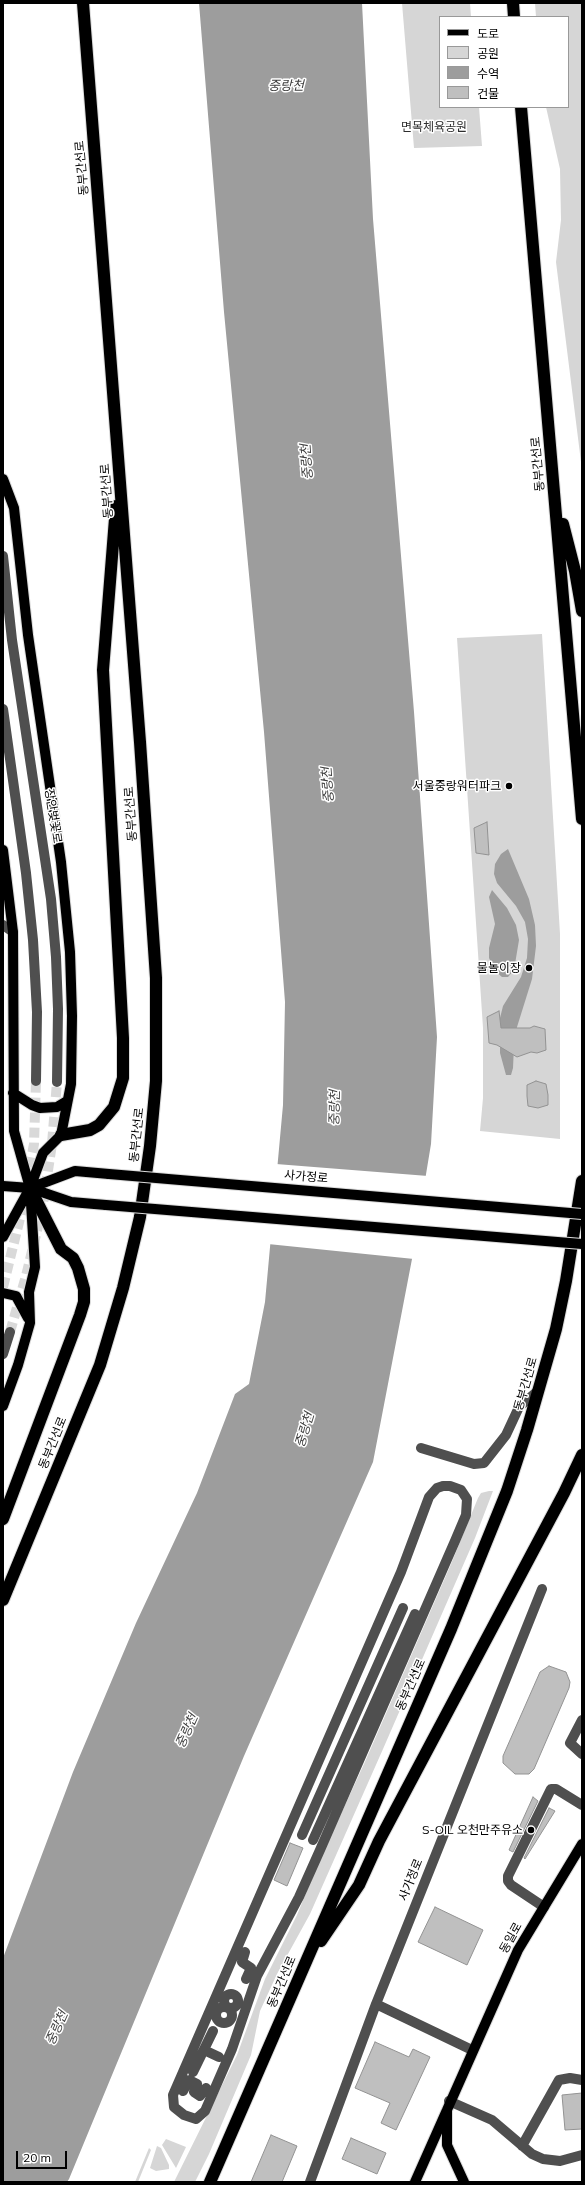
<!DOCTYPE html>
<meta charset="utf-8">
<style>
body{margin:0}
#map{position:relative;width:585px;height:2185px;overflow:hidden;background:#fff;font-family:Mulish,"Noto Sans KR",sans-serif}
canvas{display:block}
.frame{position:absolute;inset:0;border:4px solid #000;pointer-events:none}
.legend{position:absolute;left:439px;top:16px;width:130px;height:92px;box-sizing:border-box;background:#fff;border:1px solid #999;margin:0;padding:5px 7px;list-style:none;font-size:12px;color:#000}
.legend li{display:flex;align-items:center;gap:8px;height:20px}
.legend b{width:20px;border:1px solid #999}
.scale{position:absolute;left:16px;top:2151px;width:51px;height:18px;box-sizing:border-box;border:2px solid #000;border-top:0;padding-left:5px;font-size:12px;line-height:14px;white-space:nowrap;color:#000;-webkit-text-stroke:3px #fff;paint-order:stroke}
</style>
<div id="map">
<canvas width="585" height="2185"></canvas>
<div class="frame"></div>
<ul class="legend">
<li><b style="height:5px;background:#000"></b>도로</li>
<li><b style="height:11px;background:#d6d6d6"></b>공원</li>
<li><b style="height:11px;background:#9d9d9d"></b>수역</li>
<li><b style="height:11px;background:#bfbfbf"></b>건물</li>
</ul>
<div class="scale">20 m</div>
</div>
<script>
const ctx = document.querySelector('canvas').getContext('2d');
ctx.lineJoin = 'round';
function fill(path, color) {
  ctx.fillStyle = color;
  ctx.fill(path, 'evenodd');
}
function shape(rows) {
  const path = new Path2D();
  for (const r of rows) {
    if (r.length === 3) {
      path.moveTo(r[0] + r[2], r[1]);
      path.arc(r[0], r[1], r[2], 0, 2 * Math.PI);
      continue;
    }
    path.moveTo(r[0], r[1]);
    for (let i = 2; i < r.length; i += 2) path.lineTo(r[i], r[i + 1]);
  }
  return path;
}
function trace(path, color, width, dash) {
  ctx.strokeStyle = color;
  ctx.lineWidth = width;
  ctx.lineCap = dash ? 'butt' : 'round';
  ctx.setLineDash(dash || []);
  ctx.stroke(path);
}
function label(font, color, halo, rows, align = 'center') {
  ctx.font = font + ' Mulish,"Noto Sans KR",sans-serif';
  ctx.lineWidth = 3;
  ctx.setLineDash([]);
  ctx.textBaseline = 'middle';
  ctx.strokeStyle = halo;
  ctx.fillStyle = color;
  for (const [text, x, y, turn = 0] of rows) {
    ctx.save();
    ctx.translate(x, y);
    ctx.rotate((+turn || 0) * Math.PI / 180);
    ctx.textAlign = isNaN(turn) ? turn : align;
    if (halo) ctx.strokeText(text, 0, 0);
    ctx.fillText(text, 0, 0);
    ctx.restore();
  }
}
fill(shape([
 [402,3,470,3,471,17,440,17,440,107,479,107,482,146,414,148],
 [535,3,582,3,582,470,556,262,561,220,560,169,546,107,568,107,568,17,536,17],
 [542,634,560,934,560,1139,480,1131,483,1098,483,1028,457,638],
 [489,1491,493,1491,475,1538,383,1749,310,1914,277,1974,260,2011,251,2055,209,2154,195,2182,174,2182,237,2055,265,1979,297,1915,318,1864,364,1764,451,1564,478,1498,481,1493],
 [166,2139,186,2147,176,2168,162,2145],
 [157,2146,161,2148,169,2165,169,2169,156,2171,150,2168],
 [149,2148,151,2150,138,2182,135,2182]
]), '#d6d6d6');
fill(shape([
 [199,3,362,3,373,219,414,712,437,1037,431,1144,412,1259,373,1462,244,1756,69,2179,67,2182,3,2182,3,1958,73,1772,136,1623,197,1493,235,1394,249,1384,265,1302,283,1105,285,1002,264,732,224,312],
 [508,849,529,899,535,925,536,946,532,979,517,1027,514,1046,513,1068,511,1075,506,1075,500,1053,500,1018,503,1006,521,977,527,958,528,939,525,922,516,906,497,883,494,874,495,864,501,854],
 [492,890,507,908,516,925,519,940,514,970,508,977,502,977,495,971,489,958,489,948,495,924,489,897]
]), '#9d9d9d');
fill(shape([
 [276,1164,428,1176,414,1259,268,1244]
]), '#fff');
const building = shape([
 [487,822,489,855,476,853,474,828,487,822],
 [499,1011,501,1028,530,1028,534,1026,545,1029,546,1050,537,1053,531,1052,517,1057,497,1045,489,1043,487,1017,499,1011],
 [536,1081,546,1084,548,1095,548,1105,538,1108,528,1106,527,1096,527,1085,536,1081],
 [549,1666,566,1672,570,1682,569,1688,534,1769,529,1774,515,1774,503,1763,503,1756,540,1672,549,1666],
 [533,1797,538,1801,513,1852,509,1850,533,1797],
 [549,1808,555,1811,525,1859,524,1858,549,1808],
 [290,1843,303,1848,287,1886,274,1880,290,1843],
 [435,1907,483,1930,467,1965,418,1942,435,1907],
 [375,2042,409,2057,413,2049,430,2057,396,2130,381,2123,390,2103,355,2088,375,2042],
 [582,2093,582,2129,565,2130,562,2095,582,2093],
 [271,2135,297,2146,282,2182,251,2182,271,2135],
 [351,2138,386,2153,377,2174,342,2159,351,2138]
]);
fill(building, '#bfbfbf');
trace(building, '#939393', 1);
trace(shape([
 [27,1182,34,1144,36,1081],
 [3,1287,24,1202],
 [10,1332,26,1276,42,1210,52,1144,57,1082]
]), '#d9d9d9', 10, [10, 5]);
const major = shape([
 [3,479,14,508,28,635,61,862,70,952,72,1016,71,1084,61,1135,43,1153,30,1188,3,1237],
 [3,850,13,932,14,1131,30,1188,35,1267,29,1292,30,1323,18,1365,3,1406],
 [13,1093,32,1105,40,1108,57,1107,67,1101],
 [3,1186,30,1188,71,1202,106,1205],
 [30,1188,75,1171,109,1174],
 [3,1293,16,1296,28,1318],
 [447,2110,447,2145,464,2182],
 [415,2182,518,1950,582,1844]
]);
const highway = shape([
 [513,3,514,17],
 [521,107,582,819],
 [563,524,575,571,582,611],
 [61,1135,90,1130,99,1125,114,1107,123,1078,123,1038,103,670,116,506],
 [3,1519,80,1315,84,1302,84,1289,78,1268,73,1258,61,1249,30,1188],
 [3,1600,100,1365,123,1288,140,1217,150,1146,156,1081,156,978,140,742,83,3],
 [321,1941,359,1885,379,1841,564,1493,582,1455],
 [210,2182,451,1629,507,1491,527,1430,556,1329,566,1281,582,1181]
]);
trace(major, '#dbdbdb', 12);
trace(highway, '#dbdbdb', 14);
trace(shape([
 [3,556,12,640,51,899,56,957,58,1009,57,1082],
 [3,709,26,873,33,940,37,1012,36,1081],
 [3,925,13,932],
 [3,1354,10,1332],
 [421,1448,474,1464,484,1463,506,1435,519,1407,539,1390],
 [443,1486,450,1486,461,1490,467,1499,466,1515,455,1541,320,1850,299,1897,257,1976,232,2049,205,2111,196,2119,184,2115,174,2107,173,2095,401,1572,429,1497,437,1488,443,1486],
 [582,1720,570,1743,582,1754],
 [302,1835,403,1608],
 [313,1840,415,1614],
 [544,1907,511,1885,508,1881,508,1876,551,1789,556,1789,582,1805],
 [245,1952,242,1962,251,1968,246,1979],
 [231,2001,7],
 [376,2004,472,2050],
 [224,2015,8],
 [204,2050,219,2057],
 [193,2072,213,2031],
 [183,2091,189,2080,197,2084,194,2092,200,2096,206,2088],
 [449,2101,492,2120,532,2154,543,2159,560,2161,582,2155],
 [522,2146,559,2080,570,2078,582,2080],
 [310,2182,376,2004,542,1589]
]), '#4f4f4f', 10);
trace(major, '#000', 10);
trace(highway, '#000', 12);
const majorBridge = shape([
 [109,1174,582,1214],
 [106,1205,582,1244]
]);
trace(majorBridge, '#dbdbdb', 12, []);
trace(majorBridge, '#000', 10);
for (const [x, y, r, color] of [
 [509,786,4,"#000"],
 [529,968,4,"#000"],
 [531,1830,4,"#000"]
]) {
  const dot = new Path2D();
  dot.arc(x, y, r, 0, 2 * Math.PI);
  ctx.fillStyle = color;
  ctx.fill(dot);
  trace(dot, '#fff', 1.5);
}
label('12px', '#2d2d2d', '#fff', [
 ["면목체육공원",434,127]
]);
label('12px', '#000', '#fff', [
 ["동부간선로",82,168,-95],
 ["동부간선로",538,464,-95],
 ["동부간선로",107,491,-94],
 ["동부간선로",131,814,-94],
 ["장안벚꽃로",53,816,81],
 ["동부간선로",137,1135,-84],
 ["사가정로",306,1177,5],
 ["동부간선로",526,1384,-74],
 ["동부간선로",53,1443,-68],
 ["동부간선로",411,1685,-66],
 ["사가정로",411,1880,-68],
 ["동일로",511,1938,-61],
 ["동부간선로",282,1982,-67]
]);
label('12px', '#000', '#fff', [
 ["서울중랑워터파크",501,786],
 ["물놀이장",521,968],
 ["S-OIL 오천만주유소",523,1830]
], 'right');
label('italic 13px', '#3e3e3e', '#fff', [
 ["중랑천",286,86],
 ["중랑천",307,462,-94],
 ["중랑천",328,785,-94],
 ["중랑천",335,1108,-89],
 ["중랑천",305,1430,-73],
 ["중랑천",187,1731,-66],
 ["중랑천",57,2028,-66]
]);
</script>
